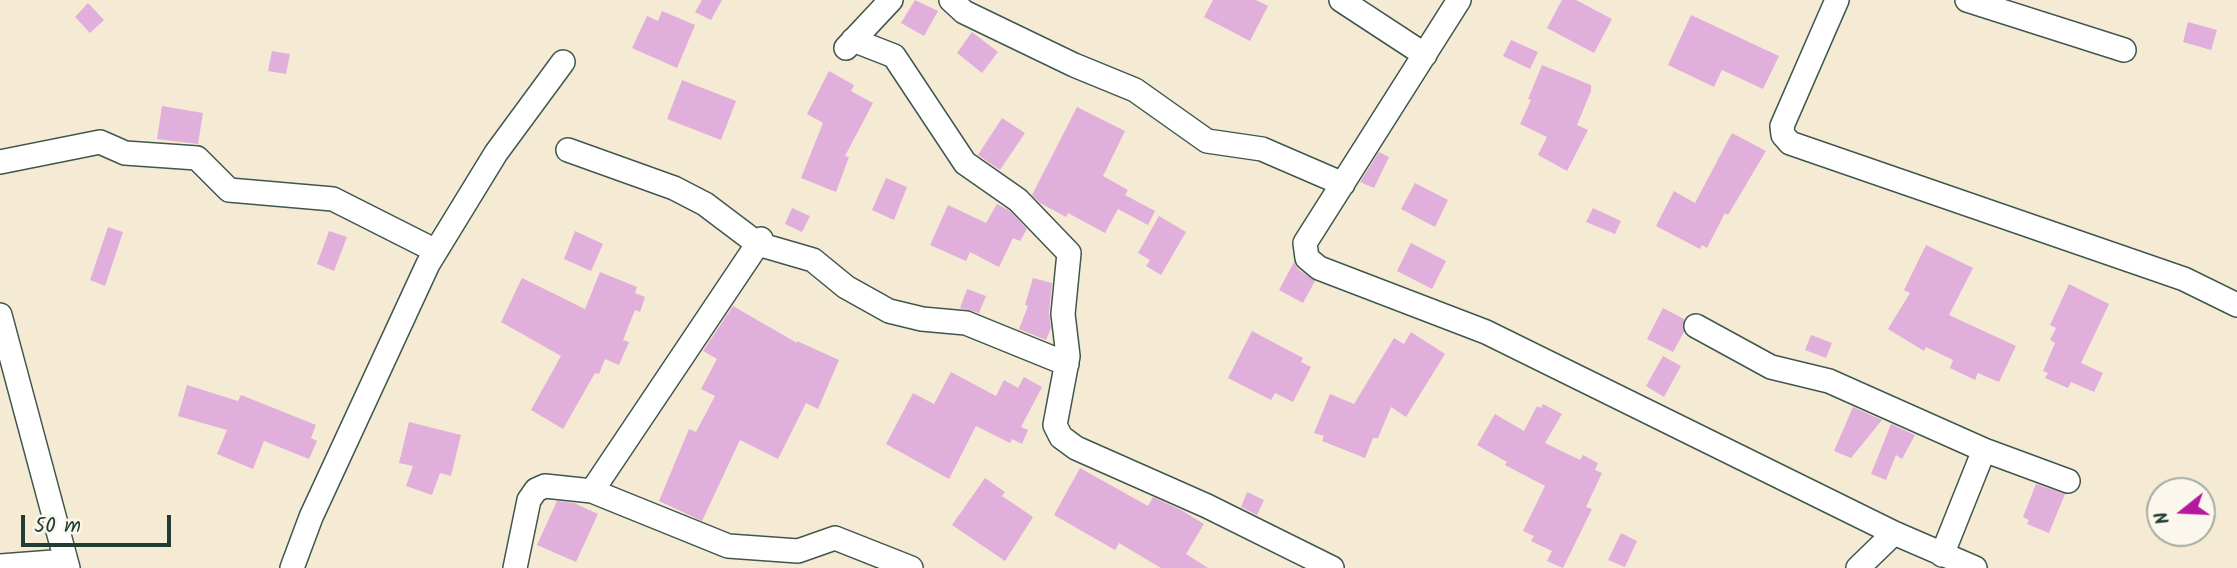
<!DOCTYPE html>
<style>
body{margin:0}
#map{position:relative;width:2237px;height:568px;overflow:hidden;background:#f5ebd5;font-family:Kalam,sans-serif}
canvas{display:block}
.north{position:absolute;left:2146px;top:477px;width:70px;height:70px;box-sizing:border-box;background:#fbf7ec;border:2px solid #a3ada2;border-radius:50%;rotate:252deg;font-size:19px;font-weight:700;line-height:28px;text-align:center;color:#1f3d34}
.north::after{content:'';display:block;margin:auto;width:24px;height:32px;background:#b5179e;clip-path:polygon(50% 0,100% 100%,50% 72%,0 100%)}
.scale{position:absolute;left:21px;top:515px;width:150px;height:32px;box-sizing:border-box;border:4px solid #1f3d34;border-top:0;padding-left:9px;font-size:21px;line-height:24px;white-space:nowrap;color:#1f3d34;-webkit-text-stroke:5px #fbf7ec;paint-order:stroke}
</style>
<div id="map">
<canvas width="2237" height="568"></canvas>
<div class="north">N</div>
<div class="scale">50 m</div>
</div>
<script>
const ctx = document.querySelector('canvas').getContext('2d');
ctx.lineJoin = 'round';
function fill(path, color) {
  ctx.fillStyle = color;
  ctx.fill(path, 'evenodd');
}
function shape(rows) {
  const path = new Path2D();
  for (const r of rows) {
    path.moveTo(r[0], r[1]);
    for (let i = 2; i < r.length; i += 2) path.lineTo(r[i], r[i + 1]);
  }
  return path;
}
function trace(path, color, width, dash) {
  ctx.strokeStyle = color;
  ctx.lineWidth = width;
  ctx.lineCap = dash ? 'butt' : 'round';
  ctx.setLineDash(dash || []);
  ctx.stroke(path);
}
fill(shape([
 [702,0,722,0,711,20,695,12],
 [915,0,938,11,924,36,901,23],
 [1213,0,1256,0,1268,6,1250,41,1204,17],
 [1562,0,1576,0,1612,19,1594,53,1547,28],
 [88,3,104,20,90,33,75,17],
 [662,11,695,25,677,68,632,48,647,16,658,21],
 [1691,15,1779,56,1763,89,1722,70,1714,87,1668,65],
 [2188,22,2217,30,2211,50,2183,42],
 [972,32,998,52,982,73,957,53],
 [1511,40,1538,52,1530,69,1503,56],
 [272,51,290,54,286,74,268,71],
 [1542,65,1591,85,1591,91,1577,125,1588,130,1567,171,1538,155,1547,137,1520,124,1531,100,1528,99],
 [829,71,854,85,851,91,873,103,845,156,849,157,836,192,801,178,823,123,807,114],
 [682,80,736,101,721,140,667,119],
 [162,106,203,113,198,144,157,139],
 [1077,107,1125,131,1103,176,1128,190,1125,195,1155,211,1148,225,1118,209,1105,233,1068,213,1066,217,1040,203,1032,195],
 [1002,118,1025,133,1000,170,978,155],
 [1732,133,1766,151,1728,215,1725,213,1707,248,1702,245,1700,249,1656,226,1674,191,1695,203],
 [1379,152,1389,157,1374,188,1360,182],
 [886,178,907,187,894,220,872,210],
 [1415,183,1448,200,1435,227,1401,209],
 [997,204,1010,211,1027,229,1020,241,1013,238,999,267,970,252,966,261,930,245,948,205,986,223],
 [792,208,810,216,802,232,785,224],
 [1593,208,1621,221,1615,234,1586,222],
 [1159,216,1186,232,1161,275,1146,266,1150,260,1138,253],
 [108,227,123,232,105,286,90,280],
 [329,231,347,237,334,271,317,264],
 [575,231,603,244,591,271,564,259],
 [1411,243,1446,261,1432,289,1397,271],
 [1926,245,1973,268,1949,315,2016,346,1999,382,1978,373,1975,380,1950,368,1953,360,1926,347,1924,351,1888,329,1910,293,1904,290],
 [1294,262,1298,269,1315,281,1303,303,1279,290],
 [600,272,637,287,635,293,645,297,640,312,635,310,623,340,629,342,619,365,605,359,599,374,595,373,563,429,531,410,561,356,501,322,522,278,585,309],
 [1033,278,1052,283,1049,313,1051,328,1046,340,1019,329,1028,306,1025,305],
 [2069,284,2109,304,2081,363,2103,373,2094,392,2071,382,2068,388,2045,378,2048,373,2043,371,2055,343,2050,340,2056,328,2050,325],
 [967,289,986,296,979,313,960,308],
 [733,306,797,343,797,341,839,360,818,409,806,403,778,459,740,440,702,521,659,501,689,429,696,432,715,396,701,389,717,359,703,351],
 [1663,308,1684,319,1684,332,1673,352,1647,339],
 [1252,331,1303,358,1301,362,1311,367,1293,402,1275,393,1271,400,1228,378],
 [1411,332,1445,354,1406,417,1391,407,1378,438,1373,438,1365,458,1322,441,1324,436,1314,433,1330,394,1354,404,1394,338,1404,344],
 [1811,335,1832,343,1826,358,1805,350],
 [1663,356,1681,366,1664,397,1646,386],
 [951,372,996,396,1004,380,1018,388,1024,377,1042,387,1021,427,1028,430,1022,444,1012,439,1010,443,976,426,949,479,886,444,913,393,934,404],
 [187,385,238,401,241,395,316,425,311,438,317,441,309,459,264,441,253,469,217,454,227,430,178,416],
 [1543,404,1562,414,1545,443,1580,460,1583,455,1598,463,1595,470,1602,473,1586,507,1592,509,1563,568,1547,561,1552,551,1531,541,1534,536,1523,531,1545,486,1505,465,1507,462,1477,445,1495,414,1524,431,1537,406,1541,408],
 [1853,407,1882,420,1851,458,1834,451],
 [409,422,461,435,451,476,440,473,432,495,406,486,413,466,399,463],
 [1891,424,1915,435,1902,459,1896,455,1886,480,1871,474],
 [1080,468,1148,506,1153,497,1181,510,1204,524,1186,554,1208,568,1161,568,1119,543,1115,550,1054,515],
 [985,478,1005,492,1002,496,1033,517,1005,561,952,525],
 [2036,484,2065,494,2049,533,2027,524,2029,520,2023,517],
 [1247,492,1264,500,1257,515,1241,507],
 [557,501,574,503,598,514,576,562,537,545],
 [1621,533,1637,541,1625,567,1608,560]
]), '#e0afdb');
const minor = shape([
 [951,0,964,12,1074,65,1135,90,1207,141,1262,149,1343,184],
 [1341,0,1425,55],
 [1459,0,1305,243,1307,258,1319,268,1486,332,1894,533,1975,568],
 [1837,0,1782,126,1783,135,1790,143,2184,279,2237,305],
 [1967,0,2124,50],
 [853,40,894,56,965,163,1018,200,1069,253,1063,314,1068,356,1055,425,1061,437,1076,448,1207,506,1332,568],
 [846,48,891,0],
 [568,150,674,188,705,204,758,244,813,260,846,287,889,311,922,319,966,323,1067,364],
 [0,162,100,142,125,153,197,158,229,190,333,199,436,251],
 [0,315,68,568],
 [1696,326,1771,367,1829,381,1984,450,1942,555],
 [1984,450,2068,481],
 [592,491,728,546,798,551,835,538,911,568],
 [0,566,66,561],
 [292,568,311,517,428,264,496,153,563,62],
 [515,568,529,500,536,490,545,486,592,491,761,239],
 [1858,568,1894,533]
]);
trace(minor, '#3f574c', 26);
trace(minor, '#fff', 23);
</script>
